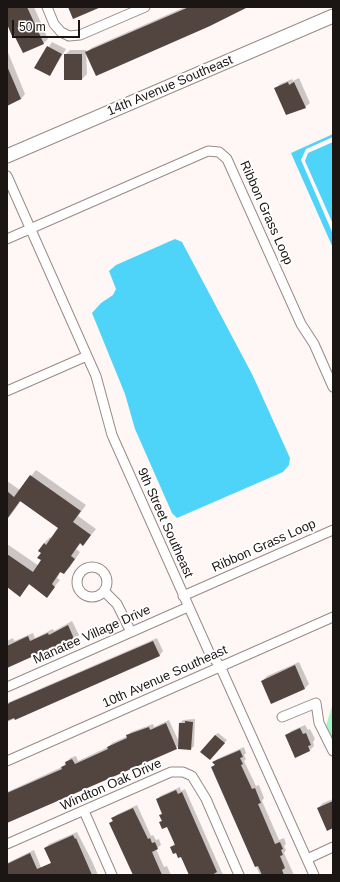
<!DOCTYPE html>
<style>
body{margin:0}
#map{position:relative;width:340px;height:882px;overflow:hidden;background:#fef7f5;font-family:Arial,sans-serif}
canvas{display:block}
.frame{position:absolute;inset:0;border:8px solid #1b1513;pointer-events:none}
.scale{position:absolute;left:12px;top:20px;width:68px;height:18px;box-sizing:border-box;border:2px solid #1b1513;border-top:0;padding-left:5px;font-size:12px;line-height:14px;white-space:nowrap;color:#1b1513;-webkit-text-stroke:3px #fff;paint-order:stroke}
</style>
<div id="map">
<canvas width="340" height="882"></canvas>
<div class="frame"></div>
<div class="scale">50 m</div>
</div>
<script>
const ctx = document.querySelector('canvas').getContext('2d');
ctx.lineJoin = 'round';
function fill(path, color) {
  ctx.fillStyle = color;
  ctx.fill(path, 'evenodd');
}
function shape(rows) {
  const path = new Path2D();
  for (const r of rows) {
    if (r.length === 3) {
      path.moveTo(r[0] + r[2], r[1]);
      path.arc(r[0], r[1], r[2], 0, 2 * Math.PI);
      continue;
    }
    path.moveTo(r[0], r[1]);
    for (let i = 2; i < r.length; i += 2) path.lineTo(r[i], r[i + 1]);
  }
  return path;
}
function trace(path, color, width, dash) {
  ctx.strokeStyle = color;
  ctx.lineWidth = width;
  ctx.lineCap = dash ? 'butt' : 'round';
  ctx.setLineDash(dash || []);
  ctx.stroke(path);
}
function label(font, color, halo, rows, align = 'center') {
  ctx.font = font + ' Arial,sans-serif';
  ctx.lineWidth = 4;
  ctx.setLineDash([]);
  ctx.textBaseline = 'middle';
  ctx.strokeStyle = halo;
  ctx.fillStyle = color;
  for (const [text, x, y, turn = 0] of rows) {
    ctx.save();
    ctx.translate(x, y);
    ctx.rotate((+turn || 0) * Math.PI / 180);
    ctx.textAlign = isNaN(turn) ? turn : align;
    if (halo) ctx.strokeText(text, 0, 0);
    ctx.fillText(text, 0, 0);
    ctx.restore();
  }
}
fill(shape([
 [333,703,333,740,326,726]
]), '#a4f6c6');
fill(shape([
 [333,134,333,137,306,149,301,160,333,234,333,248,291,153],
 [333,142,333,224,305,161,308,153],
 [175,239,182,242,253,376,290,458,289,465,283,472,177,518,172,513,135,429,125,394,92,313,101,303,113,295,116,289,109,271,116,265]
]), '#4dd4f8');
fill(shape([
 [7,7,34,7,48,39,44,43,23,52,7,21],
 [185,7,246,7,87,53,91,48],
 [52,42,66,49,50,75,36,67],
 [7,50,25,94,21,99,7,105],
 [70,50,86,50,87,74,82,79,65,55],
 [299,78,310,103,305,107,275,89,280,84,292,79,293,81],
 [36,470,86,505,78,516,96,529,83,545,81,543,76,549,80,552,70,567,64,573,61,571,57,578,60,580,47,596,30,584,20,595,7,586,7,544,39,566,43,560,44,543,50,537,52,539,60,528,21,501,7,520,7,481,20,490],
 [72,621,79,635,75,640,47,648,7,666,7,641,13,638,14,641,33,633,35,638,53,629,54,631],
 [157,638,163,651,159,656,7,722,7,703],
 [299,662,309,684,305,688,262,681,267,676],
 [195,719,194,746,191,749,179,746,7,822,7,792,62,767,70,758,76,756,78,761,108,747,112,743,128,736,131,732,153,724,154,727,169,720,179,742,180,723,183,720],
 [305,725,308,730,310,729,315,739,313,742,314,746,310,750,296,756,287,735,291,731],
 [218,733,227,740,212,756,215,735],
 [244,747,246,753,244,755,246,759,244,761,256,786,259,785,264,798,262,801,279,840,284,838,286,844,284,846,286,850,284,853,294,875,260,875,213,767,216,764,213,762,217,759],
 [180,787,181,791,185,789,223,875,190,875,182,856,171,847,175,843,167,826,161,822,163,820,163,813,157,800,160,796],
 [333,799,333,827,318,808,323,803],
 [137,805,151,836,153,835,156,840,159,839,161,845,156,849,164,867,167,866,171,875,134,875,111,823,116,815],
 [77,832,92,861,98,875,63,875,45,848,49,844],
 [34,850,44,875,9,875,7,870,7,863,9,862]
]), '#0003');
fill(shape([
 [7,7,27,7,44,44,23,53,14,35,12,36,7,24],
 [68,7,101,7,73,19],
 [189,7,248,7,210,26,96,76,85,52],
 [47,46,62,54,50,76,34,68],
 [64,54,82,54,82,80,64,80],
 [7,66,21,99,7,106],
 [288,82,289,85,294,82,306,108,286,115,274,88],
 [30,475,81,511,73,522,91,535,83,546,80,543,71,556,75,559,64,574,60,572,52,584,55,587,47,598,29,584,20,597,7,587,7,554,33,572,41,560,37,558,41,553,38,551,44,543,46,545,58,528,20,501,7,519,7,491,14,497],
 [68,625,75,641,69,644,68,642,48,653,47,650,7,668,7,646,28,636,30,641,48,633,49,635],
 [153,641,160,656,15,720,14,718,7,721,7,706,9,703],
 [295,665,305,689,271,704,261,681],
 [185,721,193,722,191,750,178,749,179,723,185,723],
 [166,723,177,749,7,823,7,793,62,769,61,767,66,765,65,762,72,759,75,764,108,749,107,747,127,738,126,735,149,727,150,730],
 [300,728,303,734,306,733,311,745,308,746,310,751,295,758,285,735],
 [215,735,225,743,210,760,200,752],
 [240,750,243,757,240,758,243,764,241,765,252,789,255,788,261,803,258,804,267,825,275,844,280,842,283,849,281,850,283,855,280,856,285,868,282,870,284,875,262,875,258,866,255,867,211,767,215,765,212,762],
 [176,790,178,794,182,792,217,872,212,875,189,875,181,857,178,858,176,853,173,854,170,847,175,845,167,827,162,829,159,822,162,821,159,815,162,814,156,799],
 [333,801,333,828,327,831,317,808],
 [133,808,148,839,150,838,152,843,155,842,158,849,152,852,162,875,133,875,109,823,113,821,111,818],
 [73,835,75,839,76,838,92,875,7,875,7,864,30,853,37,869,51,863,44,848]
]), '#52443f');
const street = shape([
 [47,7,54,24,61,32,69,36,80,35,145,7],
 [7,176,96,376,112,435,209,652,220,666,314,875],
 [7,239,208,151,219,152,227,159,301,324,314,344,333,387],
 [7,391,87,356],
 [92,582,15],
 [104,591,117,604,131,632],
 [183,596,333,530],
 [7,687,188,607],
 [282,717,316,703,319,723,333,751],
 [7,761,333,617],
 [84,811,112,875],
 [7,844,171,772,183,772,192,776,206,799,239,875],
 [307,859,333,847]
]);
const secondary = shape([
 [7,156,333,16]
]);
trace(street, '#9a8a84', 11);
trace(secondary, '#9a8a84', 15);
trace(street, '#fff', 9);
trace(secondary, '#fff', 13);
label('13px', '#1b1513', '#fff', [
 ["14th Avenue Southeast",170,86,-23],
 ["Ribbon Grass Loop",266,213,66],
 ["9th Street Southeast",165,523,66],
 ["Ribbon Grass Loop",264,546,-24],
 ["Manatee Village Drive",92,635,-24],
 ["10th Avenue Southeast",165,677,-24],
 ["Windton Oak Drive",111,785,-24]
]);
</script>
